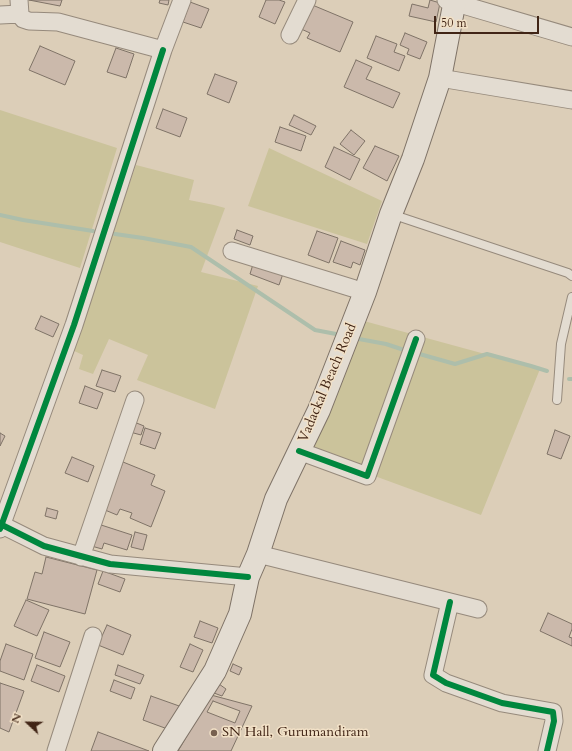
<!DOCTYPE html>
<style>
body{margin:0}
#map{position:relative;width:572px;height:751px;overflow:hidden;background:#dcceb8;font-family:Cardo,serif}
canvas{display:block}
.north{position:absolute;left:8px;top:703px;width:40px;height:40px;-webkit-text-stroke:3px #f2e1c7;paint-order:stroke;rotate:292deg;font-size:11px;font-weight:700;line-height:16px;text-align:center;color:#412516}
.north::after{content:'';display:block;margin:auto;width:14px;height:18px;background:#412516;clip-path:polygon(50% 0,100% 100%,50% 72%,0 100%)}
.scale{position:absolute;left:434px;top:16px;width:105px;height:18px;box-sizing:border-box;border:2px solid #412516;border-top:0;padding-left:5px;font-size:12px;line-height:14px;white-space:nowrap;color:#412516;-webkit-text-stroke:3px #f2e1c7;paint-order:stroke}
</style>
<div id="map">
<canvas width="572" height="751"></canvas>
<div class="north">N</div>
<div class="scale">50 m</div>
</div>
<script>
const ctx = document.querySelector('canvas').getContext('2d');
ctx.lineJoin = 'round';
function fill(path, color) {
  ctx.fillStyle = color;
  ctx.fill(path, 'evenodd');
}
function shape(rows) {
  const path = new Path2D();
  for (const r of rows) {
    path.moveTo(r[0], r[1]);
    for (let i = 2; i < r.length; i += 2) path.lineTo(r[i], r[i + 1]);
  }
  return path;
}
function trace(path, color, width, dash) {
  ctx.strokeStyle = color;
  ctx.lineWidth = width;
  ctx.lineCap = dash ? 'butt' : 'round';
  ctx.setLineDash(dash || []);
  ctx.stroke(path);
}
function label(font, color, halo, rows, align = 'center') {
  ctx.font = font + ' Cardo,serif';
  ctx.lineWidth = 3;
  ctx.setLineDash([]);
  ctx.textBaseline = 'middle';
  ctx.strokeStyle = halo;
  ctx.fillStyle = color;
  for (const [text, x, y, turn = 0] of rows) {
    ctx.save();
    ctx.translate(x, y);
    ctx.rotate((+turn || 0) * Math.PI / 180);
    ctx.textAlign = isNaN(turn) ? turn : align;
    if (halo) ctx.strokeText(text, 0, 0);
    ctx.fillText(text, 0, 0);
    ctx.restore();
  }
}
fill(shape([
 [0,110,117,148,80,268,0,242],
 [269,148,382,201,367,244,248,206],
 [136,165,194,180,189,200,214,205,225,208,201,272,258,286,215,409,137,380,148,355,109,339,93,374,79,369,83,355,72,350],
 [364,321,540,369,481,515,312,453]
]), '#cbc39b');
trace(shape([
 [0,215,23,220,93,231],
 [115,234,143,238,191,247,315,330,336,334],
 [359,339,386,344,407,351],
 [416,353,455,364,487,354,531,366,547,371],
 [569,379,572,379]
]), '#adbeab', 4);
const building = shape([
 [29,0,62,0,60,6,29,0],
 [160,0,169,0,168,5,159,3,160,0],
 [266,0,279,0,285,2,275,24,259,17,266,0],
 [430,0,440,3,436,22,409,16,412,4,428,8,430,0],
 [190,2,209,9,201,28,183,22,190,2],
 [310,4,353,22,340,52,307,38,310,33,299,28,310,4],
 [405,33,427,42,420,59,407,54,409,49,400,45,405,33],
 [376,36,397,44,394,52,405,56,399,71,367,58,376,36],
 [40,46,75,61,65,85,29,70,40,46],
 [116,48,134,54,126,78,107,72,116,48],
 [356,60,372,67,366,79,400,93,393,108,344,87,356,60],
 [215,74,237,82,229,103,207,94,215,74],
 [163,109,187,118,180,137,156,128,163,109],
 [294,115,316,126,311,135,289,125,294,115],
 [280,127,306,136,301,151,275,142,280,127],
 [351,130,365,141,354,155,340,144,351,130],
 [375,146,399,156,387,181,363,168,375,146],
 [334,147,360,159,350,180,325,167,334,147],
 [237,230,253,236,250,245,234,239,237,230],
 [317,231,338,238,329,263,308,255,317,231],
 [341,241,365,250,360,265,353,262,351,268,333,262,341,241],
 [254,261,284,271,279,285,250,274,254,261],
 [41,316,59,324,53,337,35,329,41,316],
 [102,370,121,376,115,392,96,386,102,370],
 [85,386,103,393,97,409,79,403,85,386],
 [134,422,144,426,141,435,130,432,134,422],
 [145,428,161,433,155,449,140,444,145,428],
 [555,430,570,436,561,459,547,454,555,430],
 [0,433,5,436,0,446,0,433],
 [72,457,94,466,88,482,65,473,72,457],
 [123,462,155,475,151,485,165,491,151,527,130,518,132,513,120,509,117,515,105,510,123,462],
 [47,508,58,511,56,519,45,516,47,508],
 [95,523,132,535,127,550,104,543,102,549,88,545,95,523],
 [135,532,147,535,143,550,131,547,135,532],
 [46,557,97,570,85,614,27,599,35,572,42,574,46,557],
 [103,571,125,579,120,592,98,584,103,571],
 [26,600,49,610,37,636,14,626,26,600],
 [548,613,572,624,572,629,569,637,572,638,572,646,540,631,548,613],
 [200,621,218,628,212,643,194,637,200,621],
 [107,625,131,635,123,655,98,645,107,625],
 [44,632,70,642,60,667,35,658,44,632],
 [6,644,33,654,24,680,0,671,0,661,6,644],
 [190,644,203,650,193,672,180,667,190,644],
 [233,664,242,668,239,675,230,671,233,664],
 [37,665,65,676,59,692,31,681,37,665],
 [118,665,144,675,140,684,115,675,118,665],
 [114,680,135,688,131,699,110,691,114,680],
 [0,683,24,691,9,732,0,728,0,683],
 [219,684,226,689,222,696,214,693,219,684],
 [211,695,252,706,231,751,178,751,211,695],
 [151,696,182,707,173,731,143,720,151,696],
 [213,701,240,711,235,723,207,712,213,701],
 [98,732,149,751,91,751,98,732]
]);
fill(building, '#cbb9ab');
trace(building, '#7f7367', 1);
const service = shape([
 [391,214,568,273,572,276],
 [557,400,561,344,572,297]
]);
const minor = shape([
 [19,0,20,14,23,19,29,21,58,22,163,50,182,0],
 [446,0,572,37],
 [0,15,20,14],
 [290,35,307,0],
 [440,78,572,100],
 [232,251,365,292],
 [299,451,367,476,416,339],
 [0,524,44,546,110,564,248,577],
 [0,529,74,325,163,50],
 [258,554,478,609],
 [81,557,135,400],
 [450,602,433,675,446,683,502,703,553,712,554,721,547,751],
 [56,751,93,636]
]);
const secondary = shape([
 [164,751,215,671,240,614,248,577,258,554,276,499,319,410,365,292,391,214,413,159,440,78,455,0]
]);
trace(service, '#968a7c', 10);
trace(minor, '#968a7c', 19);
trace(secondary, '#7f7367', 24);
trace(service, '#e3dcd1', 8);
trace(minor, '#e3dcd1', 17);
trace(secondary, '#e3dcd1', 22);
trace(shape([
 [299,451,367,476,416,339],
 [0,524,44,546,110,564,248,577],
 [0,529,74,325,163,50],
 [450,602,433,675,446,683,502,703,553,712,554,721,547,751]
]), '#00873e', 6);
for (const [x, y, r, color] of [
 [214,733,4,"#77604f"]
]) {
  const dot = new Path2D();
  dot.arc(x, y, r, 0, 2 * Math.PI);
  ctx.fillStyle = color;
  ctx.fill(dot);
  trace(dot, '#f2e1c7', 1.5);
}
label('14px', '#412516', '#f2e1c7', [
 ["Vadackal Beach Road",328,383,-67]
]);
label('14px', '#412516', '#f2e1c7', [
 ["SN Hall, Gurumandiram",222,733]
], 'left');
</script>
